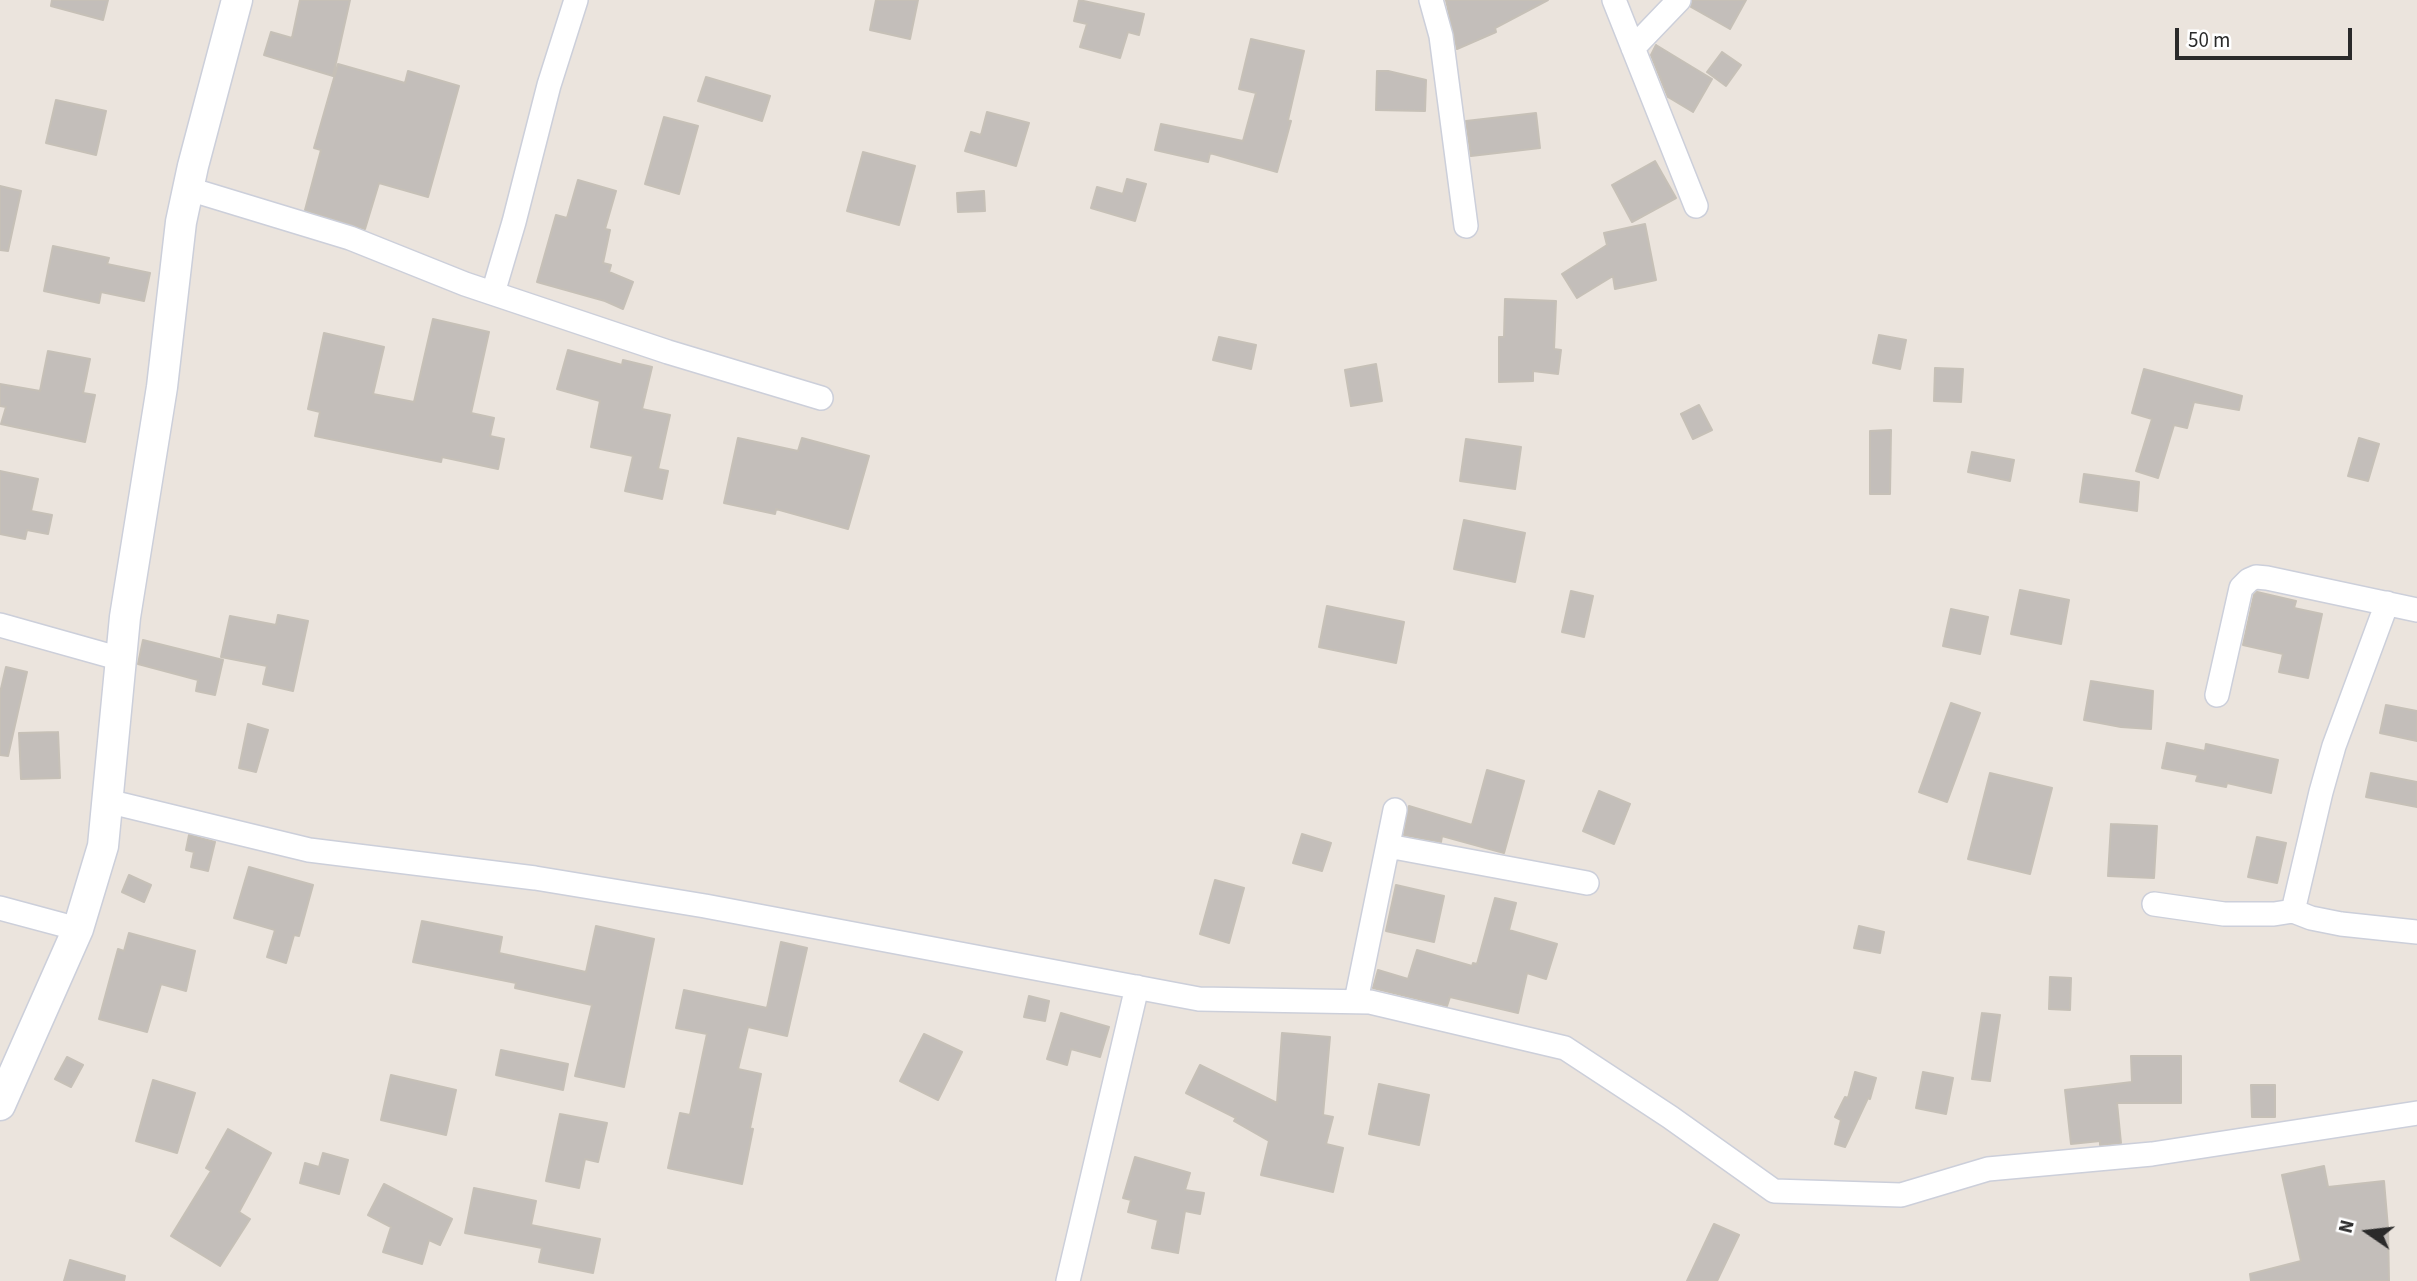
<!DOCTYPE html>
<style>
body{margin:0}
#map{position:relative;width:2417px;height:1281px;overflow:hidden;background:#ebe4dd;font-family:"Source Sans 3",sans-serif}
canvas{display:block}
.north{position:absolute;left:2333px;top:1197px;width:70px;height:70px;-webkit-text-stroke:5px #fff;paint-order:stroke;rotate:284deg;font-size:19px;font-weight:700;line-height:28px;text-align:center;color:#2a2a2a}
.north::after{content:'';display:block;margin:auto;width:24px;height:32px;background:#2a2a2a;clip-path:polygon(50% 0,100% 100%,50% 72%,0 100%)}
.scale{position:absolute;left:2175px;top:28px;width:177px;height:32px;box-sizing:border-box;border:4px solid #2a2a2a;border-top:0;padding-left:9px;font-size:21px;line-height:24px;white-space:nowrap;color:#2a2a2a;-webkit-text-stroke:5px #fff;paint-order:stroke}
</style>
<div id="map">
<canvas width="2417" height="1281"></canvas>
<div class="north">N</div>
<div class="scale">50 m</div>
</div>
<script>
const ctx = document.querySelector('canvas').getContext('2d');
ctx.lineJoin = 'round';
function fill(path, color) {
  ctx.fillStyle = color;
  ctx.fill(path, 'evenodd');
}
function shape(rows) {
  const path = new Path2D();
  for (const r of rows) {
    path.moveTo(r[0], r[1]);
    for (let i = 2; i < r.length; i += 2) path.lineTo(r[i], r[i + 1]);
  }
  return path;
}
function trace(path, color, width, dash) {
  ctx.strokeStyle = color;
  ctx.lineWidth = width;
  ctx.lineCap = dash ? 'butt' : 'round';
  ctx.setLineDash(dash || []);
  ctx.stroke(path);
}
const building = shape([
 [52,0,108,0,103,20,51,6,52,0],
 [300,0,350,0,333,76,264,55,271,32,292,38,300,0],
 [876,0,918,0,910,39,870,30,876,0],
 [1079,0,1144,14,1139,35,1128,32,1120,58,1080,47,1087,24,1074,21,1079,0],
 [1446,0,1548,0,1495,28,1496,32,1457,49,1446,0],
 [1693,0,1746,0,1730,29,1691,7,1693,0],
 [1251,39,1304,51,1288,120,1291,121,1277,172,1210,153,1208,162,1155,150,1161,124,1243,141,1256,93,1239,89,1251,39],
 [1656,45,1712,79,1693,112,1668,97,1651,55,1656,45],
 [1722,52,1741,65,1726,86,1707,72,1722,52],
 [338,64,405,83,408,71,459,86,428,197,379,183,365,229,305,210,321,150,314,148,338,64],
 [1377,71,1388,71,1426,80,1425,111,1376,110,1377,71],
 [706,77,770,96,762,121,698,101,706,77],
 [56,100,106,111,96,155,46,143,56,100],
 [987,112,1029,123,1016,166,965,151,971,132,981,135,987,112],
 [1536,113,1540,148,1471,156,1466,121,1536,113],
 [664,117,698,126,679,194,645,184,664,117],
 [863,152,915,166,899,225,847,211,863,152],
 [1655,161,1676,198,1632,222,1612,185,1655,161],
 [1127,179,1146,184,1135,221,1091,208,1097,187,1123,194,1127,179],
 [578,180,616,191,605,229,610,230,603,263,611,265,609,272,633,282,623,309,605,301,537,282,556,215,567,218,578,180],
 [0,186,21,191,8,251,0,250,0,186],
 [984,191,985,211,958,212,957,193,984,191],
 [1645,224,1656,280,1615,289,1613,276,1577,298,1562,274,1607,245,1604,233,1645,224],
 [53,246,109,258,107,264,150,273,144,301,101,292,99,303,44,291,53,246],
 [1505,299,1556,301,1554,349,1561,350,1558,374,1533,371,1533,381,1499,382,1499,337,1504,337,1505,299],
 [433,319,489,332,471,413,494,418,490,436,504,439,498,469,442,457,441,462,315,436,320,412,308,409,324,333,384,347,373,394,414,402,433,319],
 [1879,335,1906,340,1900,369,1873,363,1879,335],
 [1219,337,1256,345,1251,369,1213,360,1219,337],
 [568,350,622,365,623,360,652,367,642,409,670,415,658,469,668,471,662,499,625,491,633,456,591,447,600,401,557,389,568,350],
 [48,351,90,359,83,393,95,395,85,442,1,424,6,407,0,406,0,384,40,391,48,351],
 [1376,364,1382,401,1351,406,1345,370,1376,364],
 [1935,368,1963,369,1961,402,1934,401,1935,368],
 [2144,369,2242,396,2239,410,2194,402,2187,428,2174,425,2158,478,2136,471,2152,419,2132,413,2144,369],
 [1699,405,1712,430,1693,439,1681,414,1699,405],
 [1891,430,1890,494,1870,494,1870,431,1891,430],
 [738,438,798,451,802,438,869,456,848,529,776,509,775,514,724,503,738,438],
 [2359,438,2379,444,2368,481,2348,476,2359,438],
 [1466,439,1521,447,1515,489,1460,481,1466,439],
 [1972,452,2014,460,2010,481,1968,472,1972,452],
 [0,471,38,479,31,511,52,515,48,534,27,530,25,539,0,534,0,471],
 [2084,474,2139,482,2137,511,2080,502,2084,474],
 [1464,520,1525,533,1515,582,1454,569,1464,520],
 [2020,590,2069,600,2061,644,2011,634,2020,590],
 [1571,591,1593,596,1584,637,1562,632,1571,591],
 [2257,592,2296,601,2294,608,2322,614,2308,678,2279,672,2283,654,2243,645,2254,595,2257,592],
 [1327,606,1404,622,1396,663,1319,647,1327,606],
 [1951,609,1988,617,1980,654,1943,646,1951,609],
 [278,615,308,621,293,691,263,684,267,666,221,657,230,616,276,625,278,615],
 [143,640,223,660,215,695,196,691,198,680,138,664,143,640],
 [6,667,27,672,8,756,0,755,0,693,6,667],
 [2091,681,2153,691,2151,729,2121,727,2084,720,2091,681],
 [1951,703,1980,713,1947,802,1919,792,1951,703],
 [2386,705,2417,711,2417,741,2380,733,2386,705],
 [248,724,268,730,256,772,239,768,248,724],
 [58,732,60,778,21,779,19,733,58,732],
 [2167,743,2205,751,2206,744,2278,760,2271,793,2227,783,2226,787,2196,781,2198,775,2162,768,2167,743],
 [1487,770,1524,781,1504,853,1442,836,1441,842,1404,835,1409,806,1472,825,1487,770],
 [1990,773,2052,788,2030,874,1968,859,1990,773],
 [2371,773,2417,782,2417,807,2366,797,2371,773],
 [1599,791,1630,804,1614,844,1583,831,1599,791],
 [2111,824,2157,826,2154,878,2108,876,2111,824],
 [1302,834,1331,843,1322,871,1293,863,1302,834],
 [189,835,215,842,208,871,191,867,194,852,186,850,189,835],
 [2257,837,2286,843,2277,883,2248,877,2257,837],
 [249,867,313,885,299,936,294,935,286,963,267,957,275,930,234,918,249,867],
 [129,875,151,885,144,902,122,892,129,875],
 [1215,880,1244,888,1229,943,1200,934,1215,880],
 [1396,885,1444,896,1434,942,1386,931,1396,885],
 [1495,898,1516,903,1509,930,1557,944,1546,979,1527,973,1518,1013,1450,997,1447,1006,1373,988,1378,970,1408,979,1417,950,1472,966,1473,963,1477,964,1495,898],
 [422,921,502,937,499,953,586,972,596,926,654,939,624,1087,575,1076,592,1005,515,988,516,983,413,962,422,921],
 [1859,926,1884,932,1880,953,1854,948,1859,926],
 [129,933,195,951,186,991,161,984,147,1032,99,1019,118,949,124,951,129,933],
 [781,942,807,948,787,1036,748,1027,738,1069,761,1074,750,1128,753,1129,742,1184,668,1168,680,1113,690,1115,707,1034,676,1028,684,990,767,1008,781,942],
 [2050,977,2071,978,2070,1010,2049,1009,2050,977],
 [1029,996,1049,1001,1045,1021,1024,1017,1029,996],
 [1061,1013,1109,1027,1100,1057,1071,1049,1067,1065,1047,1059,1061,1013],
 [1982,1013,2000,1015,1990,1081,1972,1079,1982,1013],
 [1282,1033,1330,1037,1323,1115,1333,1117,1326,1144,1343,1148,1333,1192,1261,1175,1269,1141,1234,1121,1236,1118,1186,1093,1200,1065,1277,1103,1282,1033],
 [924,1034,962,1052,938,1100,900,1081,924,1034],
 [501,1050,568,1064,563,1090,496,1075,501,1050],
 [2131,1056,2181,1056,2181,1103,2117,1103,2121,1143,2100,1145,2100,1141,2071,1144,2065,1090,2132,1082,2131,1056],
 [67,1057,83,1065,71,1087,55,1079,67,1057],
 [1855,1072,1876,1078,1870,1099,1868,1098,1845,1147,1835,1144,1841,1120,1835,1117,1845,1097,1848,1098,1855,1072],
 [1923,1072,1953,1078,1946,1114,1916,1108,1923,1072],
 [391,1075,456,1090,446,1135,381,1120,391,1075],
 [153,1080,195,1093,177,1153,136,1141,153,1080],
 [1379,1084,1429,1095,1419,1145,1369,1134,1379,1084],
 [2251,1085,2275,1085,2275,1117,2252,1117,2251,1085],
 [560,1114,607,1123,598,1162,585,1159,579,1188,546,1181,560,1114],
 [228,1129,271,1153,239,1212,250,1219,220,1266,171,1236,211,1171,206,1168,228,1129],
 [323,1153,348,1160,339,1194,300,1183,305,1163,319,1167,323,1153],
 [1135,1157,1190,1173,1185,1190,1204,1193,1200,1214,1185,1211,1178,1253,1152,1248,1158,1220,1128,1212,1131,1200,1123,1198,1135,1157],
 [2324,1166,2328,1187,2384,1181,2388,1228,2389,1281,2251,1281,2250,1274,2301,1261,2282,1175,2324,1166],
 [384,1184,452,1219,440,1245,429,1240,422,1264,383,1252,391,1227,368,1215,384,1184],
 [474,1188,536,1201,531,1225,600,1239,593,1273,539,1262,542,1248,465,1233,474,1188],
 [1714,1224,1739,1235,1717,1281,1687,1281,1714,1224],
 [70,1260,125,1276,124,1281,64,1281,70,1260]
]);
fill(building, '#c3beba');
trace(building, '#c6c0b7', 2);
const minor = shape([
 [1431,0,1441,36,1466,226],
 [1614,0,1696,206],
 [1633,48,1679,0],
 [189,189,350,238,465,284,668,352,821,398],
 [493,293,514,222,549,85,576,0],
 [0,625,121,659],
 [2217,695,2241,588,2249,580,2256,577,2267,578,2417,610],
 [107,801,309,850,535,878,705,906,1199,999,1370,1002,1565,1048,1670,1117,1774,1191,1901,1195,1988,1169,2152,1154,2417,1113],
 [1388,846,1587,883],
 [2154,904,2224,914,2274,914,2293,911,2311,918,2341,924,2417,932],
 [0,908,78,929],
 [2293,911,2321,792,2334,746,2387,603],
 [1356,1001,1395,810],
 [1068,1281,1137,987]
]);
const tertiary = shape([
 [0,1105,78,929,103,846,125,617,162,387,181,222,193,166,237,0]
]);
trace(minor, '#cccfda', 26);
trace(tertiary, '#cccfda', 33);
trace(minor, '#fff', 23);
trace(tertiary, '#fff', 30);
</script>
